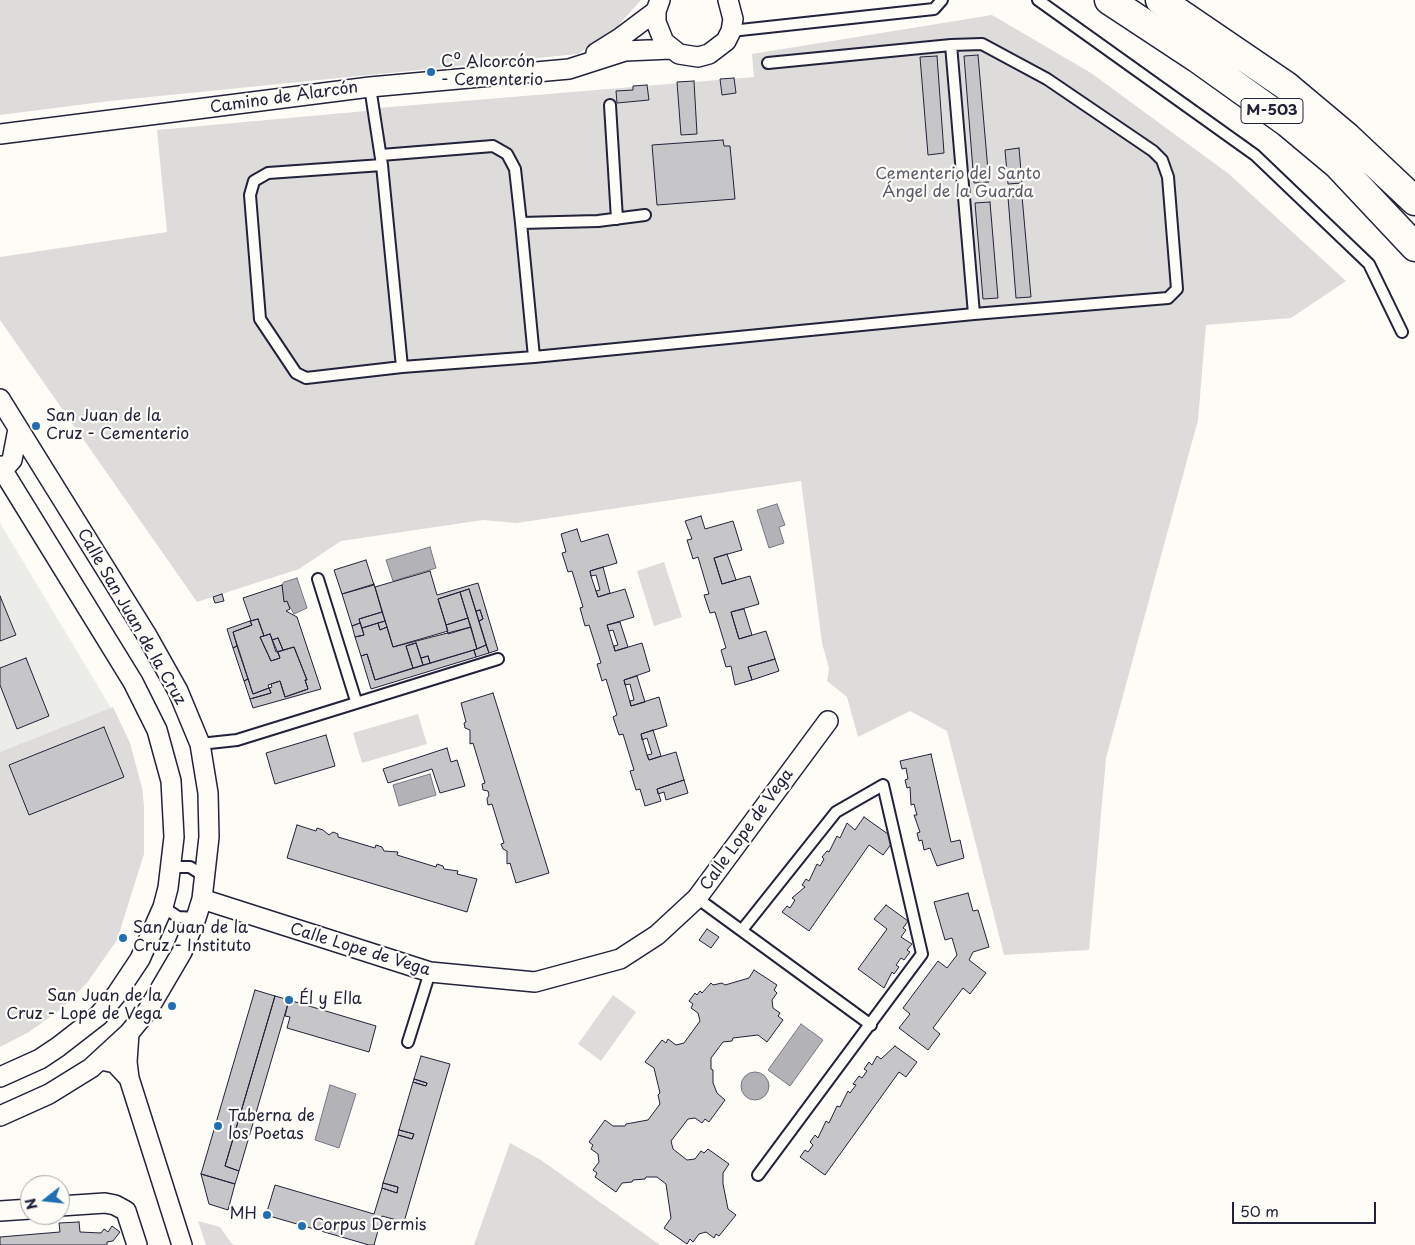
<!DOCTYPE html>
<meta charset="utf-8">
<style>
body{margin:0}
#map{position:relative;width:1415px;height:1245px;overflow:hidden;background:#fdfcf7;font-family:"Playpen Sans",sans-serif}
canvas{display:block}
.north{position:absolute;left:20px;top:1175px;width:50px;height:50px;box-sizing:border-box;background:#fdfcf7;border:1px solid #a5a5ac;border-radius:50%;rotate:254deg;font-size:14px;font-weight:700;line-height:20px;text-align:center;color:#22223b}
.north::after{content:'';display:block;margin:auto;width:18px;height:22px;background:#1f6fb2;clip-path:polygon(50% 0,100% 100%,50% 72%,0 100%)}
.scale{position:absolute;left:1232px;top:1202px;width:144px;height:22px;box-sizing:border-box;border:2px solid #22223b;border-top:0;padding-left:6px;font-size:15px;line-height:18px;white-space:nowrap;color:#22223b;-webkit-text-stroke:4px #fdfcf7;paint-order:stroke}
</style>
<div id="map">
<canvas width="1415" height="1245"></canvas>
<div class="north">N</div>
<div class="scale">50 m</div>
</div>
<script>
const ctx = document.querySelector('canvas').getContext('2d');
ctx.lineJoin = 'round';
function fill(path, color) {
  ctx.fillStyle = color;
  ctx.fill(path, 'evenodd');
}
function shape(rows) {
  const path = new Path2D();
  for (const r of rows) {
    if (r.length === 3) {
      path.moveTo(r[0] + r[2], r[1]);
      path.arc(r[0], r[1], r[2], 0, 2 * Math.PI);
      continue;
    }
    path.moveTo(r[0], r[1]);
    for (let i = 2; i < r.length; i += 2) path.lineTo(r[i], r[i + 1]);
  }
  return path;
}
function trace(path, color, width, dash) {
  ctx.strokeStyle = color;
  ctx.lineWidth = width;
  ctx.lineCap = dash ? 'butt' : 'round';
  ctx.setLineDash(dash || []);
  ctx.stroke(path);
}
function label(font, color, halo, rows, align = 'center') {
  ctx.font = font + ' "Playpen Sans",sans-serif';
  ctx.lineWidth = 4.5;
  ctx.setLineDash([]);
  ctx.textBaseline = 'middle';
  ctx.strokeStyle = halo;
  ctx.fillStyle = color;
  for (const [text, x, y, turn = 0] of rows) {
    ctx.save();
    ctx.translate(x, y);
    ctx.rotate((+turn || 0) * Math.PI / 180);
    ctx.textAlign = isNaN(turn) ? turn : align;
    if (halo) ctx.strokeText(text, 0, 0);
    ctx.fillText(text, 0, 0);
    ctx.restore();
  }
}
fill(shape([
 [0,523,111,708,0,752]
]), '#ecece9');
fill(shape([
 [0,0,641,0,617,27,578,54,110,101,0,115],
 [992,15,1091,73,1229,174,1346,281,1291,318,1206,325,1198,420,1106,758,1089,950,1004,955,947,731,910,711,858,737,847,697,827,681,829,668,822,643,801,481,516,523,483,520,341,541,299,569,197,602,0,320,0,257,167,232,157,130,366,111,366,109,754,77,752,54],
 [664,562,682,617,654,626,637,571],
 [113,707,130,743,142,788,144,806,144,854,117,940,87,983,61,1009,29,1032,0,1047,0,752],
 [418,714,427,744,362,763,353,733],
 [613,995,636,1012,601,1061,578,1044],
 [510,1143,541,1160,660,1245,474,1245],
 [198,1221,220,1227,232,1244,235,1245,206,1245]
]), '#dddcdb');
const water = shape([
 [777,504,785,525,779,527,784,543,769,548,757,510,777,504],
 [430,547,436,568,393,581,386,560,430,547],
 [297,578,307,608,294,614,287,602,284,602,282,585,284,582,297,578],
 [430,774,436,795,399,806,393,785,430,774],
 [801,1024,823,1040,790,1086,768,1070,801,1024],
 [755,1086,14],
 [330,1085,356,1094,339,1148,315,1140,330,1085]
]);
fill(water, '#b2b2b7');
trace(water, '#787885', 1);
const building = shape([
 [978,55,989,182,974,183,964,56,978,55],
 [937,56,944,153,928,155,920,57,937,56],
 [734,78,736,93,722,95,720,79,734,78],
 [694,81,697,134,681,135,677,82,694,81],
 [647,85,649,100,617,103,616,91,633,90,633,86,647,85],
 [723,140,724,146,730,146,735,199,657,205,652,145,723,140],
 [1019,148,1022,183,1008,184,1005,150,1019,148],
 [1022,196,1031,297,1016,298,1008,197,1022,196],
 [990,202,998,298,983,299,975,203,990,202],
 [701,516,705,529,733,521,742,550,714,558,722,584,750,576,759,604,731,612,739,639,766,631,775,659,748,667,752,680,735,685,731,666,726,667,721,650,726,648,715,612,710,613,704,595,709,594,698,557,693,559,687,540,692,539,685,521,701,516],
 [577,529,581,542,608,534,617,563,590,571,591,576,598,597,625,589,634,617,607,625,615,651,642,643,650,671,624,680,631,706,659,697,667,726,641,734,647,755,649,760,676,752,684,780,657,789,661,801,645,806,640,789,636,790,630,771,634,770,623,734,619,735,613,717,617,715,606,679,602,681,597,664,601,663,589,625,585,626,580,608,583,607,572,571,568,572,562,553,566,552,561,534,577,529],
 [727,554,736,580,722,584,714,558,727,554],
 [366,560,374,585,342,594,334,570,366,560],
 [603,567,610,593,598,597,596,591,600,590,596,575,591,576,590,571,603,567],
 [430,571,437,595,478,583,498,650,489,653,479,621,483,619,480,610,476,611,469,589,438,599,448,631,393,647,375,587,430,571],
 [374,584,382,612,359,619,360,623,352,626,342,594,374,584],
 [282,585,284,602,287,601,290,609,286,611,297,617,321,689,253,708,250,699,271,693,269,688,272,687,271,684,280,681,285,697,308,689,305,680,307,680,294,647,283,650,278,638,272,640,270,634,264,636,258,619,251,621,243,598,282,585],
 [469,589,486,645,477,649,460,592,469,589],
 [460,592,468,618,446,625,438,599,460,592],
 [222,594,224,601,215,603,213,597,222,594],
 [0,596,16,635,0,641,0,596],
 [744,609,752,635,739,639,731,612,744,609],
 [480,610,483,619,479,621,476,611,480,610],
 [382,612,385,621,362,628,359,619,382,612],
 [468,618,471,627,448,634,446,625,468,618],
 [258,619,264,636,260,637,271,661,280,658,278,652,294,647,307,680,305,680,308,689,285,697,280,681,268,685,269,688,253,694,233,632,252,625,250,621,258,619],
 [250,621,252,625,233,632,237,646,233,648,227,629,250,621],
 [385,621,387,627,380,630,378,623,385,621],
 [620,622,628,647,615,651,614,646,618,645,613,630,609,631,607,625,620,622],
 [360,623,364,635,355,637,352,626,360,623],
 [378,623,380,630,387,627,393,647,471,627,477,649,430,663,428,656,421,658,416,643,406,646,413,668,375,680,367,654,361,656,355,637,364,635,362,628,378,623],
 [270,634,280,658,271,661,260,637,270,634],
 [278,638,283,650,276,652,272,640,278,638],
 [416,643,423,665,413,668,406,646,416,643],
 [486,645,489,653,476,657,474,650,486,645],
 [237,646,248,679,244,681,233,648,237,646],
 [474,650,476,657,371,689,361,656,367,654,375,680,474,650],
 [428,656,430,663,423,665,421,658,428,656],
 [26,658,49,716,17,729,0,685,0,668,26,658],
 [775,659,779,671,752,680,748,667,775,659],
 [637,676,645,702,631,706,630,701,634,700,630,684,625,685,624,680,637,676],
 [248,679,253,694,269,688,271,693,250,699,244,681,248,679],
 [493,693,549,873,516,883,510,863,507,864,507,851,503,849,501,844,504,843,492,804,488,805,487,799,489,795,488,791,483,790,482,784,485,783,473,743,470,744,470,730,465,728,464,723,466,722,461,703,493,693],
 [104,727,124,777,29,815,9,765,104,727],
 [653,730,661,756,649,760,647,755,652,754,647,738,642,740,641,734,653,730],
 [326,735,335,766,275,784,266,753,326,735],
 [447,748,451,762,457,760,465,786,440,793,432,769,388,783,383,769,447,748],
 [931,754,951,842,960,840,964,858,937,866,930,848,924,850,922,840,919,841,917,833,920,832,914,815,917,815,914,804,911,805,910,787,907,788,905,780,908,779,906,768,902,769,900,761,931,754],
 [684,780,688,793,666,800,664,792,658,794,657,789,684,780],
 [864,817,895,839,883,855,869,845,809,931,782,912,787,906,790,908,795,900,792,898,805,887,802,885,806,879,809,881,817,864,820,866,824,859,822,857,827,851,829,852,837,836,840,838,847,823,855,830,864,817],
 [297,825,316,831,317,828,323,830,329,835,333,832,338,834,338,837,375,848,376,845,382,847,384,851,398,852,397,855,436,867,437,864,443,866,444,869,458,871,457,874,477,879,467,912,287,858,297,825],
 [968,893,973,911,978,910,989,947,973,952,969,960,986,973,970,994,963,988,933,1028,940,1034,928,1050,899,1028,910,1014,903,1008,938,961,947,968,957,955,952,938,945,940,934,902,968,893],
 [886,905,908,921,903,928,906,930,901,937,912,944,907,950,910,952,904,960,901,958,896,965,899,967,894,974,892,972,884,988,858,969,887,929,874,919,886,905],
 [707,929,719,937,711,948,699,940,707,929],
 [754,970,777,985,774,990,777,993,772,1000,773,1008,780,1013,778,1016,783,1020,767,1042,758,1035,733,1038,732,1041,723,1042,711,1058,711,1069,713,1070,713,1083,717,1093,725,1100,709,1122,705,1119,702,1123,695,1118,688,1119,671,1141,673,1149,687,1160,695,1159,701,1151,704,1153,708,1149,729,1164,723,1173,723,1184,728,1209,736,1215,719,1236,716,1234,714,1238,706,1232,699,1234,693,1242,690,1239,687,1244,664,1228,671,1218,666,1184,657,1177,646,1177,645,1179,633,1180,632,1182,622,1183,616,1192,595,1177,597,1173,593,1170,599,1162,598,1154,591,1149,593,1145,589,1142,605,1120,613,1126,625,1126,626,1124,648,1120,660,1104,658,1095,660,1093,654,1068,645,1062,662,1040,666,1043,668,1039,676,1045,684,1043,700,1021,698,1013,691,1008,693,1004,689,1001,695,993,697,995,700,991,702,993,711,983,713,985,722,983,725,985,749,978,754,970],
 [255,990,275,996,225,1166,239,1171,235,1184,201,1174,255,990],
 [275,996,289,1000,239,1171,225,1166,275,996],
 [289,1000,376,1026,369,1052,287,1028,290,1017,285,1016,289,1000],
 [895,1046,917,1062,906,1077,899,1072,825,1175,800,1157,805,1150,808,1152,813,1145,810,1142,815,1135,818,1138,826,1121,829,1123,837,1106,840,1107,848,1091,850,1093,856,1085,853,1084,859,1076,862,1078,867,1071,864,1069,869,1062,872,1065,877,1056,881,1059,895,1046],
 [421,1056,450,1064,404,1222,382,1216,374,1245,369,1245,266,1215,275,1185,374,1214,382,1188,397,1193,398,1187,383,1183,398,1135,412,1139,414,1134,399,1130,413,1082,426,1086,427,1083,414,1079,421,1056],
 [414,1079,427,1083,426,1086,413,1082,414,1079],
 [399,1130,414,1134,412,1139,398,1135,399,1130],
 [201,1174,235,1184,228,1210,209,1204,201,1174],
 [383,1183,398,1187,397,1193,382,1188,383,1183],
 [79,1222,80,1232,101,1233,104,1229,108,1232,112,1226,120,1232,113,1241,107,1242,107,1245,0,1245,0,1237,60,1232,59,1223,79,1222]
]);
fill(building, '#c6c6c8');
trace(building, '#22223b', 1);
const service = shape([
 [1038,0,1255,155,1369,264,1402,332],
 [731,31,934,9,942,0],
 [951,45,982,44,1047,79,1153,151,1162,160,1168,177,1177,289,1168,298,974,314],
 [370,87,382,165,268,173,254,181,250,195,260,319,296,373,306,378,402,367,382,165],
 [610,105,617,219],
 [381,155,493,146,507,154,515,169,521,223,534,357,402,367],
 [521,223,598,221,645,215],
 [534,357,974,314,951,45,768,63],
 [318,579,356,701],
 [200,744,237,740,498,659],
 [171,867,190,867,204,876],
 [697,898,871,1025],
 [163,907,178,917,196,918],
 [742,930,836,812,883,785,922,954,758,1175],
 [408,1042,430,972]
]);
const minor = shape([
 [660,0,656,11,656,22,664,42,679,54,698,57,709,54,726,41,731,31,733,19,728,0],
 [596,53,620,38,656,11],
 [0,134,370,87,569,69,625,51,671,49],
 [0,399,146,634,178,691,200,744,208,793,209,837,202,899,196,918,182,952,148,1010,129,1033,91,1068,49,1094,0,1116],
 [0,466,133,682,157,730,171,781,174,837,168,888,163,907,140,959,116,995,98,1016,58,1047,40,1059,0,1077],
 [3,470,12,460,18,429],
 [202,899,430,972,535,982,620,959,657,935,697,898,828,721],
 [101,1060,115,1063,129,1078,127,1062,129,1033],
 [129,1078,182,1245],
 [60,1206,105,1203,115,1205,126,1211,137,1245],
 [0,1211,30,1209]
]);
const motorway = shape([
 [1109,0,1197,58,1288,123,1337,164,1415,247],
 [1160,0,1285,85,1347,137,1415,201]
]);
trace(service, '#22223b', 14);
trace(minor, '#22223b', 22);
trace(motorway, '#22223b', 31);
trace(service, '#fdfcf7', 10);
trace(minor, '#fdfcf7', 19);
trace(motorway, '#fdfcf7', 28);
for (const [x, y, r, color] of [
 [431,72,5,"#1f6fb2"],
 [36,426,5,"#1f6fb2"],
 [123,938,5,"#1f6fb2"],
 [289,1000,5,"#1f6fb2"],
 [172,1006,5,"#1f6fb2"],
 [218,1126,5,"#1f6fb2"],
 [267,1215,5,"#1f6fb2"],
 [302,1226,5,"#1f6fb2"]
]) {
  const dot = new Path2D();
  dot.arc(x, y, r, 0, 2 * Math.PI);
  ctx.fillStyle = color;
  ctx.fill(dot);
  trace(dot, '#fdfcf7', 2);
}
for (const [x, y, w] of [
 [1272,111,62]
]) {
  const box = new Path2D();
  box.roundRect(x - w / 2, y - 12.5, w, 25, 4);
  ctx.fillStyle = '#fdfcf7';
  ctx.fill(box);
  trace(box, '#22223b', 1);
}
label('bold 15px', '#22223b', null, [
 ["M-503",1272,111]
]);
label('16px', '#22223b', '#fdfcf7', [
 ["Cº Alcorcón",441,63],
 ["- Cementerio",441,81],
 ["San Juan de la",46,417],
 ["Cruz - Cementerio",46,435],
 ["San Juan de la",133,929],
 ["Cruz - Instituto",133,947],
 ["San Juan de la",162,997,"right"],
 ["Cruz - Lope de Vega",162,1015,"right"],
 ["Él y Ella",299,1000],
 ["Taberna de",228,1117],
 ["los Poetas",228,1135],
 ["MH",257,1215,"right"],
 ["Corpus Dermis",312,1226]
], 'left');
label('16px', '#22223b', '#fdfcf7', [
 ["Camino de Alarcón",284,98,-8],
 ["Calle San Juan de la Cruz",131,617,60],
 ["Calle Lope de Vega",747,830,-54],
 ["Calle Lope de Vega",360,950,17]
]);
label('16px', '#5a5a6b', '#fdfcf7', [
 ["Cementerio del Santo",958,175],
 ["Ángel de la Guarda",958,193]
]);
</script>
